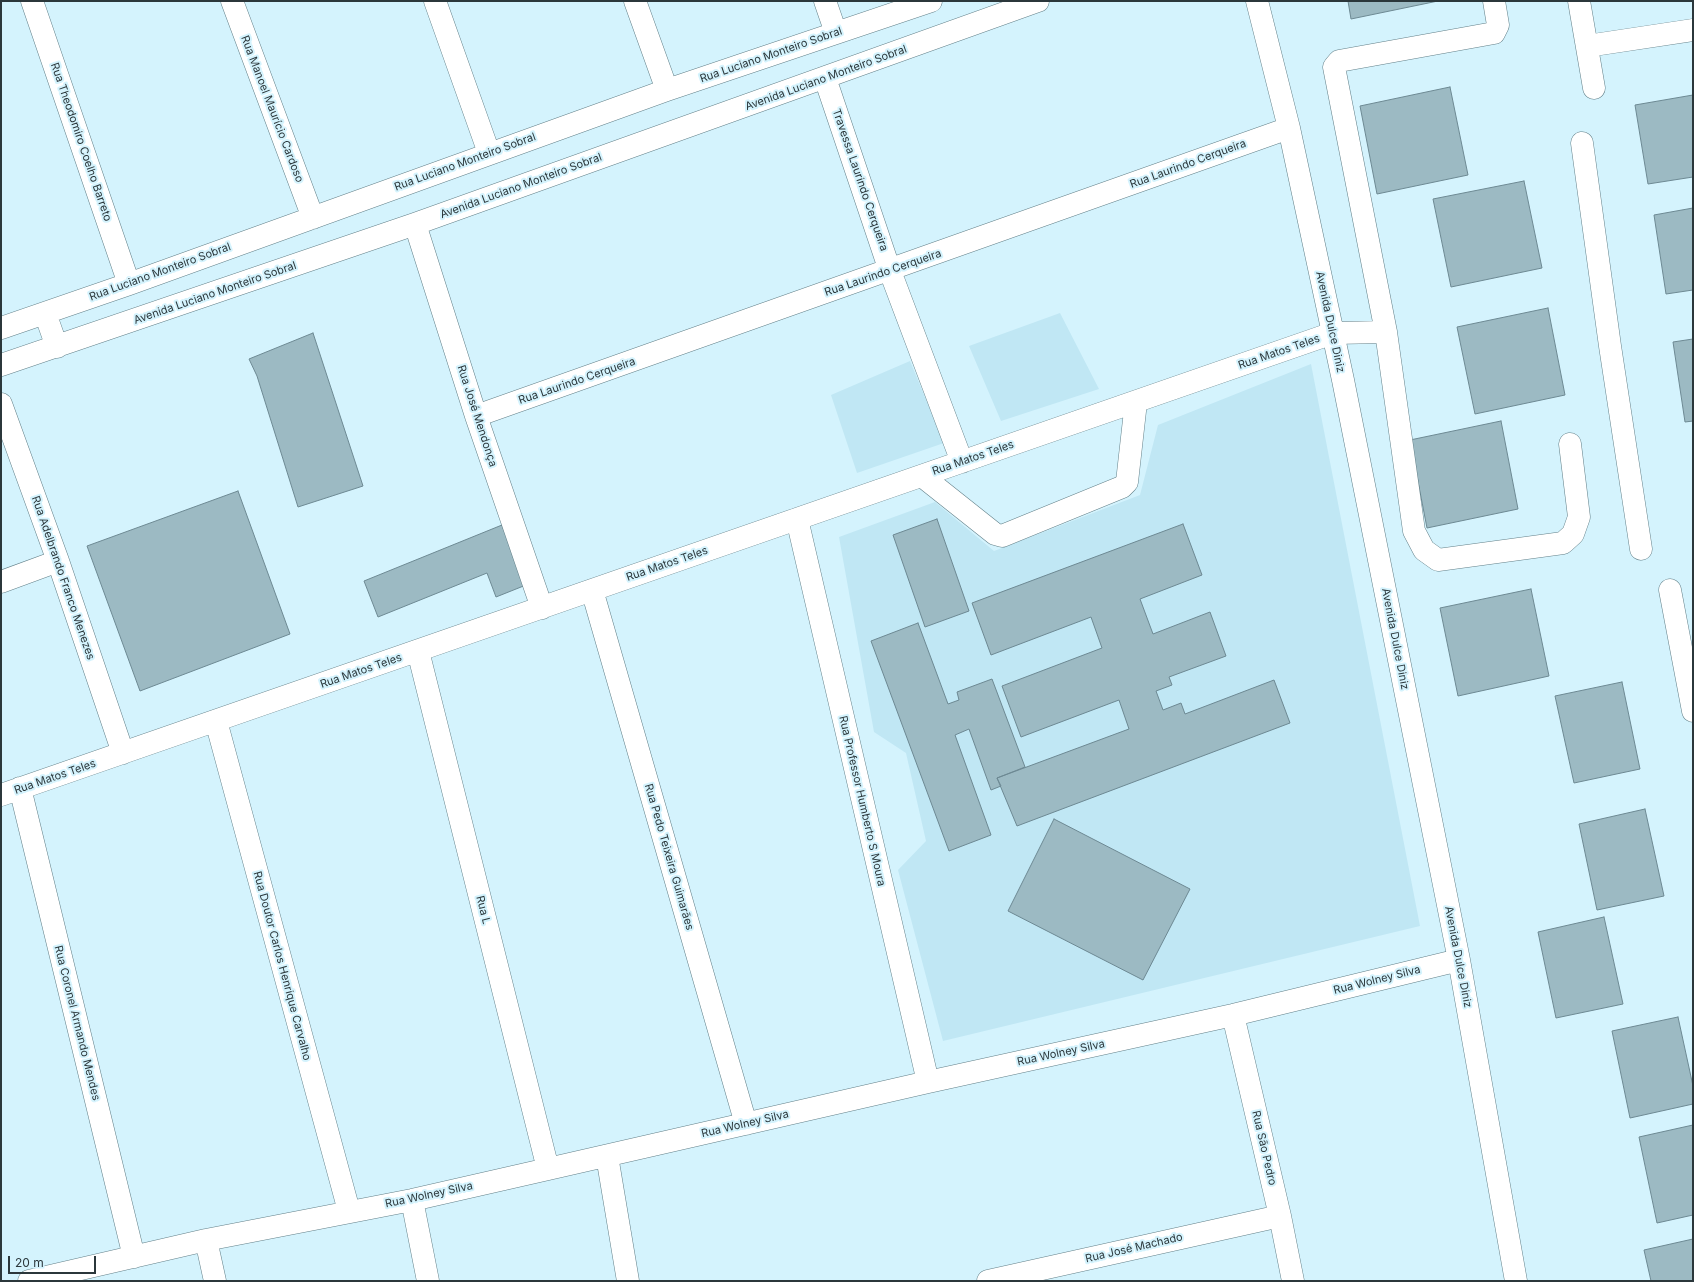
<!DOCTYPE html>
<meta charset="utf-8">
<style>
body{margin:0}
#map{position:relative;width:1694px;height:1282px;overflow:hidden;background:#d4f3fd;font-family:Inter,sans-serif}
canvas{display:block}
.frame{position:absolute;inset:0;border:2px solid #2b373b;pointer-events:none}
.scale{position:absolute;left:8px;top:1256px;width:88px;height:18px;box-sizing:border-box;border:2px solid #2b373b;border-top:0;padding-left:5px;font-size:12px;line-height:14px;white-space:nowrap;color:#2b373b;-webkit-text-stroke:3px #d4f3fd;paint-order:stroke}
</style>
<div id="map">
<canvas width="1694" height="1282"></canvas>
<div class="frame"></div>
<div class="scale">20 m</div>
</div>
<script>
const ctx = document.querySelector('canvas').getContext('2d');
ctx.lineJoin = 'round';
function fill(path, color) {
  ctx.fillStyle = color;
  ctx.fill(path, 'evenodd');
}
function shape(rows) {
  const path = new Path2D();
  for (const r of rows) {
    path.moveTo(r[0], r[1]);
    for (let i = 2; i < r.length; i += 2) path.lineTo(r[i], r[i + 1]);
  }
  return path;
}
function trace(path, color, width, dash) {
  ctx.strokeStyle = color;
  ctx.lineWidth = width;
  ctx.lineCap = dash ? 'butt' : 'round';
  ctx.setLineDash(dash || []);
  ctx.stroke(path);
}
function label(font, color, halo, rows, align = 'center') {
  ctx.font = font + ' Inter,sans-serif';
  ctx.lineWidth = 4;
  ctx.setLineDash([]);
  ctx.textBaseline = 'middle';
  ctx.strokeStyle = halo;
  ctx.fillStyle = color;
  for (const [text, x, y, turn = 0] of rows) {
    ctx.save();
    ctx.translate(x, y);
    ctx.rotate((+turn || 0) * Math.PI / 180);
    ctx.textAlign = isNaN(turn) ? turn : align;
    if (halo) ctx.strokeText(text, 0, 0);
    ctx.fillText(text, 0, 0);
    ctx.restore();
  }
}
fill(shape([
 [1060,313,1099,389,1001,421,969,346],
 [910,361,944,443,857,473,831,395],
 [1311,364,1420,926,943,1041,898,870,926,841,906,753,874,732,839,537,935,502,994,551,1140,495,1158,425]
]), '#c0e7f4');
const building = shape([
 [1348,1,1438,1,1351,19,1348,1],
 [1450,87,1468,175,1377,194,1360,106,1450,87],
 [1693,95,1693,177,1648,184,1635,105,1693,95],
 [1524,181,1542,268,1451,287,1433,199,1524,181],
 [1693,208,1693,290,1666,294,1654,215,1693,208],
 [1548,308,1565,395,1475,414,1457,327,1548,308],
 [313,333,363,486,298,507,257,376,249,359,313,333],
 [1693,339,1693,421,1685,422,1673,342,1693,339],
 [1501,421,1518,509,1427,528,1410,440,1501,421],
 [238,491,290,634,140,691,87,546,238,491],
 [937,519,969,611,925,627,893,535,937,519],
 [1183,524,1202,575,1140,599,1153,634,1210,612,1226,656,1169,677,1172,685,1156,691,1163,710,1181,703,1185,714,1274,680,1290,723,1017,826,997,778,1129,729,1119,700,1021,737,1002,686,1102,648,1091,617,991,655,972,603,1183,524],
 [502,525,526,585,496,597,487,573,378,617,364,581,502,525],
 [1531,589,1549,676,1458,696,1440,608,1531,589],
 [918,623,948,704,959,700,957,692,992,679,1025,767,997,778,1001,786,991,790,969,729,955,735,991,835,949,851,871,641,918,623],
 [1622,682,1640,769,1574,783,1555,696,1622,682],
 [1645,809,1664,896,1597,910,1579,824,1645,809],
 [1054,819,1190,889,1143,980,1008,911,1054,819],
 [1604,917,1623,1004,1556,1018,1538,932,1604,917],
 [1678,1017,1693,1086,1693,1104,1630,1118,1612,1031,1678,1017],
 [1693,1125,1693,1215,1657,1223,1639,1137,1693,1125],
 [1693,1239,1693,1281,1651,1281,1644,1250,1693,1239]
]);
fill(building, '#9cbac3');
trace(building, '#6d8993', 1);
const minor = shape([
 [32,1,129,284],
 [232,1,313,218],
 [435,1,489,153],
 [635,1,667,90],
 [825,1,836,33],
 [1257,1,1289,128,1343,380,1459,960,1516,1281],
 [1494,1,1498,25,1494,33,1339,61,1334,67,1386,332,1414,531,1424,550,1438,560,1563,543,1573,534,1579,517,1570,444],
 [1579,1,1594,88],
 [1587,46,1693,30],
 [825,78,890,271,962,462],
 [1582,143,1610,346,1641,549],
 [415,224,476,416,542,608],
 [45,313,57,347],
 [1,328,129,284,667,90,931,1],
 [1,365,415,224,1038,1],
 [1,404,58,561,123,753],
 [476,416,1289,128],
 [922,476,995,534,1002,536,1122,487,1127,482,1136,402],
 [797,519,928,1082],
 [1,582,58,561],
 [592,590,746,1124],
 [1670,590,1693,711],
 [418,651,548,1169],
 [216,721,349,1211],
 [20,788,134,1257],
 [1,795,1333,333,1386,332],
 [1233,1015,1280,1216,1293,1281],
 [607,1156,628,1281],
 [412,1200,428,1281],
 [206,1240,215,1281],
 [29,1281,206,1240,412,1200,548,1169,928,1082,1233,1015,1459,960],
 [988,1281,1280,1216]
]);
trace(minor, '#638089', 23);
trace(minor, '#fff', 22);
label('11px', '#2b373b', '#d4f3fd', [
 ["Rua Luciano Monteiro Sobral",771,55,-19],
 ["Avenida Luciano Monteiro Sobral",826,78,-20],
 ["Rua Manoel Maurício Cardoso",272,109,69],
 ["Rua Theodomiro Coelho Barreto",81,142,71],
 ["Rua Luciano Monteiro Sobral",465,162,-20],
 ["Rua Laurindo Cerqueira",1188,164,-20],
 ["Travessa Laurindo Cerqueira",860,180,71],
 ["Avenida Luciano Monteiro Sobral",521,186,-20],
 ["Rua Luciano Monteiro Sobral",160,272,-20],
 ["Rua Laurindo Cerqueira",883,273,-19],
 ["Avenida Luciano Monteiro Sobral",215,293,-19],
 ["Avenida Dulce Diniz",1330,322,78],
 ["Rua Matos Teles",1279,352,-19],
 ["Rua Laurindo Cerqueira",577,381,-19],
 ["Rua José Mendonça",477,416,72],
 ["Rua Matos Teles",973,458,-19],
 ["Rua Matos Teles",667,564,-19],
 ["Rua Adelbrando Franco Menezes",63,578,71],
 ["Avenida Dulce Diniz",1395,639,79],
 ["Rua Matos Teles",361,671,-19],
 ["Rua Matos Teles",55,777,-19],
 ["Rua Professor Humberto S Moura",862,801,77],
 ["Rua Pedo Teixeira Guimarães",669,857,74],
 ["Rua L",483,910,76],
 ["Avenida Dulce Diniz",1458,957,79],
 ["Rua Doutor Carlos Henrique Carvalho",282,966,75],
 ["Rua Wolney Silva",1377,980,-14],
 ["Rua Coronel Armando Mendes",77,1023,76],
 ["Rua Wolney Silva",1061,1053,-12],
 ["Rua Wolney Silva",745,1124,-13],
 ["Rua São Pedro",1264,1148,77],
 ["Rua Wolney Silva",429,1195,-12],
 ["Rua José Machado",1134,1248,-13]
]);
</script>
